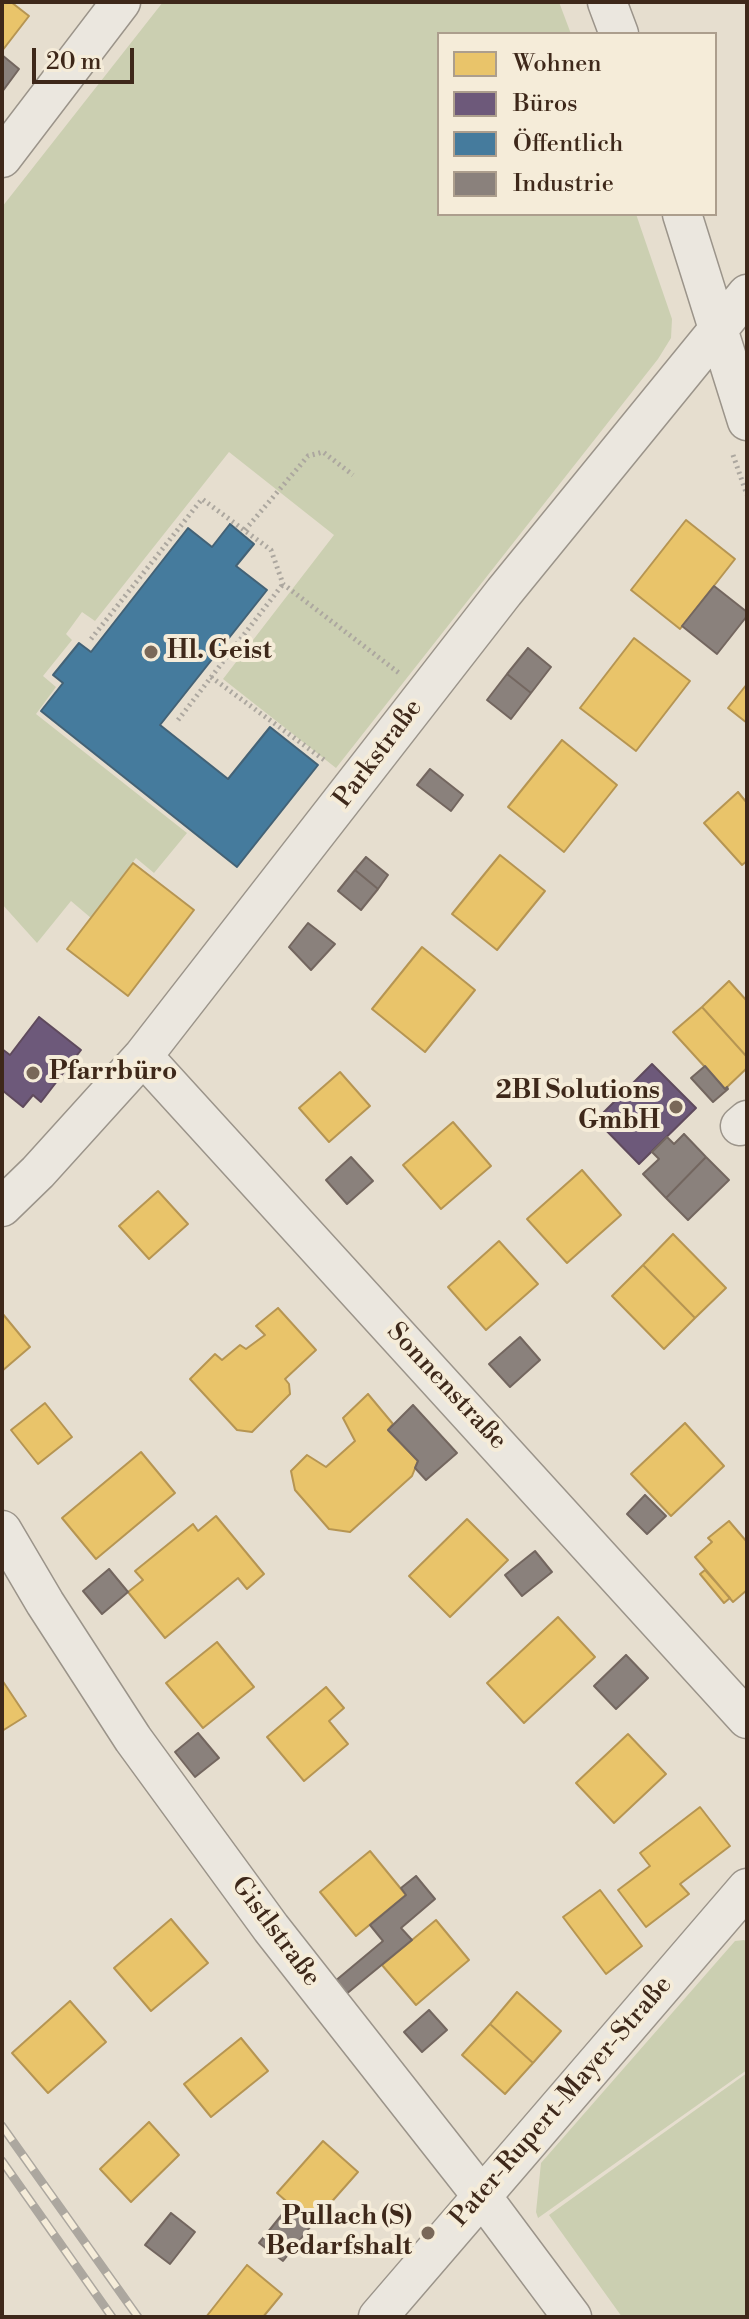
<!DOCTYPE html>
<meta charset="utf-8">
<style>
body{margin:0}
#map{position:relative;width:749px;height:2319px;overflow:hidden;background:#e6decf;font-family:"Libre Bodoni",serif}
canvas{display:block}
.frame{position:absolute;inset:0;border:4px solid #3e281a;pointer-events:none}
.legend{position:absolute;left:437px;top:32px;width:280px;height:184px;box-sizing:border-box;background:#f5ecd9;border:2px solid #ac9e8d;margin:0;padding:10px 14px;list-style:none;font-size:24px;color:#3e281a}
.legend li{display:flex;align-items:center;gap:16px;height:40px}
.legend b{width:40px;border:2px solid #ac9e8d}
.scale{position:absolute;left:32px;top:48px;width:102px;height:36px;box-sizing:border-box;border:4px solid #3e281a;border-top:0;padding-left:10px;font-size:24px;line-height:28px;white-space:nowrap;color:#3e281a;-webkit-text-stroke:6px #f5ecd9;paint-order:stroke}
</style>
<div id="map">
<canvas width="749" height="2319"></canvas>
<div class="frame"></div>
<ul class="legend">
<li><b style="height:22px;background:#e9c46a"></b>Wohnen</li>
<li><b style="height:22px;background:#6d597a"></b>Büros</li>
<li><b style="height:22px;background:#457b9d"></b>Öffentlich</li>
<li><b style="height:22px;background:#8a817c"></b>Industrie</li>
</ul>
<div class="scale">20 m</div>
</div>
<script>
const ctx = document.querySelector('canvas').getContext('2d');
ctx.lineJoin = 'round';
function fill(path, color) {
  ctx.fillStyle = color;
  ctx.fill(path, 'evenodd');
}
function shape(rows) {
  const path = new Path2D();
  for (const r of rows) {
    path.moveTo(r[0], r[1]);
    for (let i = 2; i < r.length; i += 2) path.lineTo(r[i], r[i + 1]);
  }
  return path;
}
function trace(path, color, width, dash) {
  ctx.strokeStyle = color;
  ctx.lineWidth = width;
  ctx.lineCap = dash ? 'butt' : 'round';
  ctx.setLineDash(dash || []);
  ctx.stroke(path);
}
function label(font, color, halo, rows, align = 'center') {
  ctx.font = font + ' "Libre Bodoni",serif';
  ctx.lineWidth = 8;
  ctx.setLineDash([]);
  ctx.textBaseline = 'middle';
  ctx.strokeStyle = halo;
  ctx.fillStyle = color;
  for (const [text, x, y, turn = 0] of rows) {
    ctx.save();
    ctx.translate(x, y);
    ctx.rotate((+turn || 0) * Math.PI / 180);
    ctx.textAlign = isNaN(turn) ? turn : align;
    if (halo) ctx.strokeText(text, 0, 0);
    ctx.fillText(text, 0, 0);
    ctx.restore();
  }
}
fill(shape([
 [163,2,559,2,571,34,439,34,439,214,636,214,672,319,671,338,658,359,336,768,223,679,334,535,229,452,95,621,82,612,66,634,72,640,43,676,56,687,36,714,187,833,154,873,136,858,91,918,71,901,37,943,2,904,2,207],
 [744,1940,747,1942,747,2070,538,2218,536,2212,541,2163,735,1941],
 [747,2073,747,2317,622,2317,549,2215]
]), '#cbcfb1');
const homes = shape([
 [2,2,11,2,29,16,2,51,2,2],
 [686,520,735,559,680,629,631,590,686,520],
 [634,638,690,681,636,751,580,708,634,638],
 [747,684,747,723,728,708,747,684],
 [562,740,617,785,564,852,508,807,562,740],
 [738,792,747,803,747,861,742,865,704,823,738,792],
 [500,855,545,891,497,950,452,914,500,855],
 [133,863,194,910,128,996,67,949,133,863],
 [422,947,475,990,425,1052,372,1009,422,947],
 [729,981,747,1001,747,1057,702,1007,729,981],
 [702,1007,747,1057,747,1068,725,1089,673,1032,702,1007],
 [340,1072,370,1106,329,1142,299,1108,340,1072],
 [453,1122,491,1166,441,1209,403,1165,453,1122],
 [582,1170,621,1215,567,1263,527,1219,582,1170],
 [158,1191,188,1224,149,1259,119,1226,158,1191],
 [673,1234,726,1288,695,1318,643,1265,673,1234],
 [499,1241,538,1284,486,1330,448,1287,499,1241],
 [643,1265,695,1318,664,1349,612,1296,643,1265],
 [278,1308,316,1350,285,1379,289,1384,290,1394,252,1432,237,1430,190,1379,215,1354,222,1360,240,1345,246,1349,265,1335,256,1326,278,1308],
 [2,1313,30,1347,2,1371,2,1313],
 [368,1394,393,1424,388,1430,418,1461,412,1476,350,1532,329,1529,295,1490,291,1471,307,1455,326,1467,355,1441,343,1418,368,1394],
 [45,1403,72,1437,38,1464,11,1430,45,1403],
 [685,1423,724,1466,671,1516,631,1474,685,1423],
 [141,1452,175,1493,96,1559,62,1518,141,1452],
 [216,1516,264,1574,247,1589,238,1578,165,1638,128,1592,143,1580,135,1571,193,1524,198,1531,216,1516],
 [467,1519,508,1560,450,1617,409,1576,467,1519],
 [729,1521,747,1542,747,1590,733,1602,695,1557,712,1542,708,1538,729,1521],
 [705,1570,730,1598,724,1603,700,1574,705,1570],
 [558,1617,595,1657,524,1723,487,1683,558,1617],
 [217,1642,254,1687,203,1728,166,1683,217,1642],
 [2,1680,26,1716,2,1731,2,1680],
 [326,1687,344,1708,329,1721,348,1744,304,1781,267,1737,326,1687],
 [628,1734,666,1774,614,1823,576,1783,628,1734],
 [700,1807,730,1846,680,1884,689,1894,646,1927,618,1890,650,1866,640,1853,700,1807],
 [370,1851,406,1895,356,1936,320,1892,370,1851],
 [600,1890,642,1946,606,1974,563,1917,600,1890],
 [171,1919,208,1963,151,2011,114,1968,171,1919],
 [436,1920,469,1960,416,2005,382,1965,436,1920],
 [517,1992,561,2031,533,2063,490,2024,517,1992],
 [70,2001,106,2042,48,2093,12,2053,70,2001],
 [490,2024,533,2063,505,2094,462,2055,490,2024],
 [241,2038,268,2071,211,2117,184,2084,241,2038],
 [149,2122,179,2155,131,2202,100,2169,149,2122],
 [323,2141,358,2172,312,2224,277,2193,323,2141],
 [247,2265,282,2294,263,2317,206,2317,247,2265]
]);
fill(homes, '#e9c46a');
trace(homes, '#b69552', 2);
const offices = shape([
 [39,1017,81,1050,41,1102,33,1095,23,1107,2,1090,2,1049,10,1055,39,1017],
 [652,1064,696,1108,639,1164,596,1120,652,1064]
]);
fill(offices, '#6d597a');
trace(offices, '#5f4a5d', 2);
const public = shape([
 [230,524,254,544,236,566,267,590,160,725,228,779,270,727,318,765,237,867,41,711,63,683,53,675,79,643,91,652,188,528,212,547,230,524]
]);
fill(public, '#457b9d');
trace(public, '#436276', 2);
const industry = shape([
 [2,55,19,69,2,92,2,55],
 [714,586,747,612,747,616,717,654,682,626,714,586],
 [528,648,551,667,531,693,507,674,528,648],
 [507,674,531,693,511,719,487,700,507,674],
 [430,769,463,795,451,811,417,785,430,769],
 [366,857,388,875,378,889,355,870,366,857],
 [355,870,378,889,361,910,338,891,355,870],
 [308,923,335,944,311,970,289,947,308,923],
 [705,1066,725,1089,727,1087,728,1089,713,1102,691,1078,705,1066],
 [684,1134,706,1157,666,1198,643,1174,659,1159,652,1152,667,1137,674,1144,684,1134],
 [351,1157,373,1181,347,1204,326,1180,351,1157],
 [706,1157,729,1180,688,1220,666,1198,706,1157],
 [520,1337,540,1360,510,1387,489,1364,520,1337],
 [413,1405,457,1453,426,1480,415,1468,418,1461,388,1430,413,1405],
 [645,1495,666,1516,647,1534,627,1514,645,1495],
 [535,1551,552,1572,522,1596,505,1575,535,1551],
 [109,1569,128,1592,102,1614,83,1591,109,1569],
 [626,1655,648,1678,616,1709,594,1686,626,1655],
 [198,1733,219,1758,195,1777,175,1752,198,1733],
 [416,1876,435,1899,401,1928,412,1940,345,1995,334,1982,383,1941,370,1925,406,1895,401,1888,416,1876],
 [429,2010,447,2030,422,2052,404,2032,429,2010],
 [288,2207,311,2226,283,2261,259,2243,288,2207],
 [171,2213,195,2232,170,2264,145,2245,171,2213]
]);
fill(industry, '#8a817c');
trace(industry, '#73665f', 2);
const street = shape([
 [607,2,619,34],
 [2,158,121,2],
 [682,214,747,421],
 [143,1056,747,1719],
 [740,1126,747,1120],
 [2,1207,38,1172,143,1056,504,592,747,294],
 [2,1530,45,1603,133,1739,271,1928,481,2195,572,2317],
 [378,2317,747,1888]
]);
trace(street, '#9b948a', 41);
trace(shape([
 [733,455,747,495],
 [245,530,308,456,323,452,353,475],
 [91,639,202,499,271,550,283,584,399,673],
 [211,677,327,762],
 [178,720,283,584]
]), '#aca79f', 5, [2, 4]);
trace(street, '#ebe7df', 38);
const rail = shape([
 [2,2126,138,2317],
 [2,2161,112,2317]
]);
trace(rail, '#aca79f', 9);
trace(rail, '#f5ecd9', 6, [18]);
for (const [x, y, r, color] of [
 [151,652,8,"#796859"],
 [33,1073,8,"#796859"],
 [676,1107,8,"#796859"],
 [428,2233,8,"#796859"]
]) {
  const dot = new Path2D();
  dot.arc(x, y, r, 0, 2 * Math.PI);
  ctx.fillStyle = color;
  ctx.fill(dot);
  trace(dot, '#f5ecd9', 3);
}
label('bold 26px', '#3e281a', '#f5ecd9', [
 ["Hl. Geist",167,652],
 ["Pfarrbüro",49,1073],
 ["2BI Solutions",660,1092,"right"],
 ["GmbH",660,1122,"right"],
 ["Pullach (S)",412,2218,"right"],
 ["Bedarfshalt",412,2248,"right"]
], 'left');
label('26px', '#3e281a', '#f5ecd9', [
 ["Parkstraße",379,754,-53],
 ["Sonnenstraße",446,1387,47],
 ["Gistlstraße",275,1932,53],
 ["Pater-Rupert-Mayer-Straße",562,2102,-49]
]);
</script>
